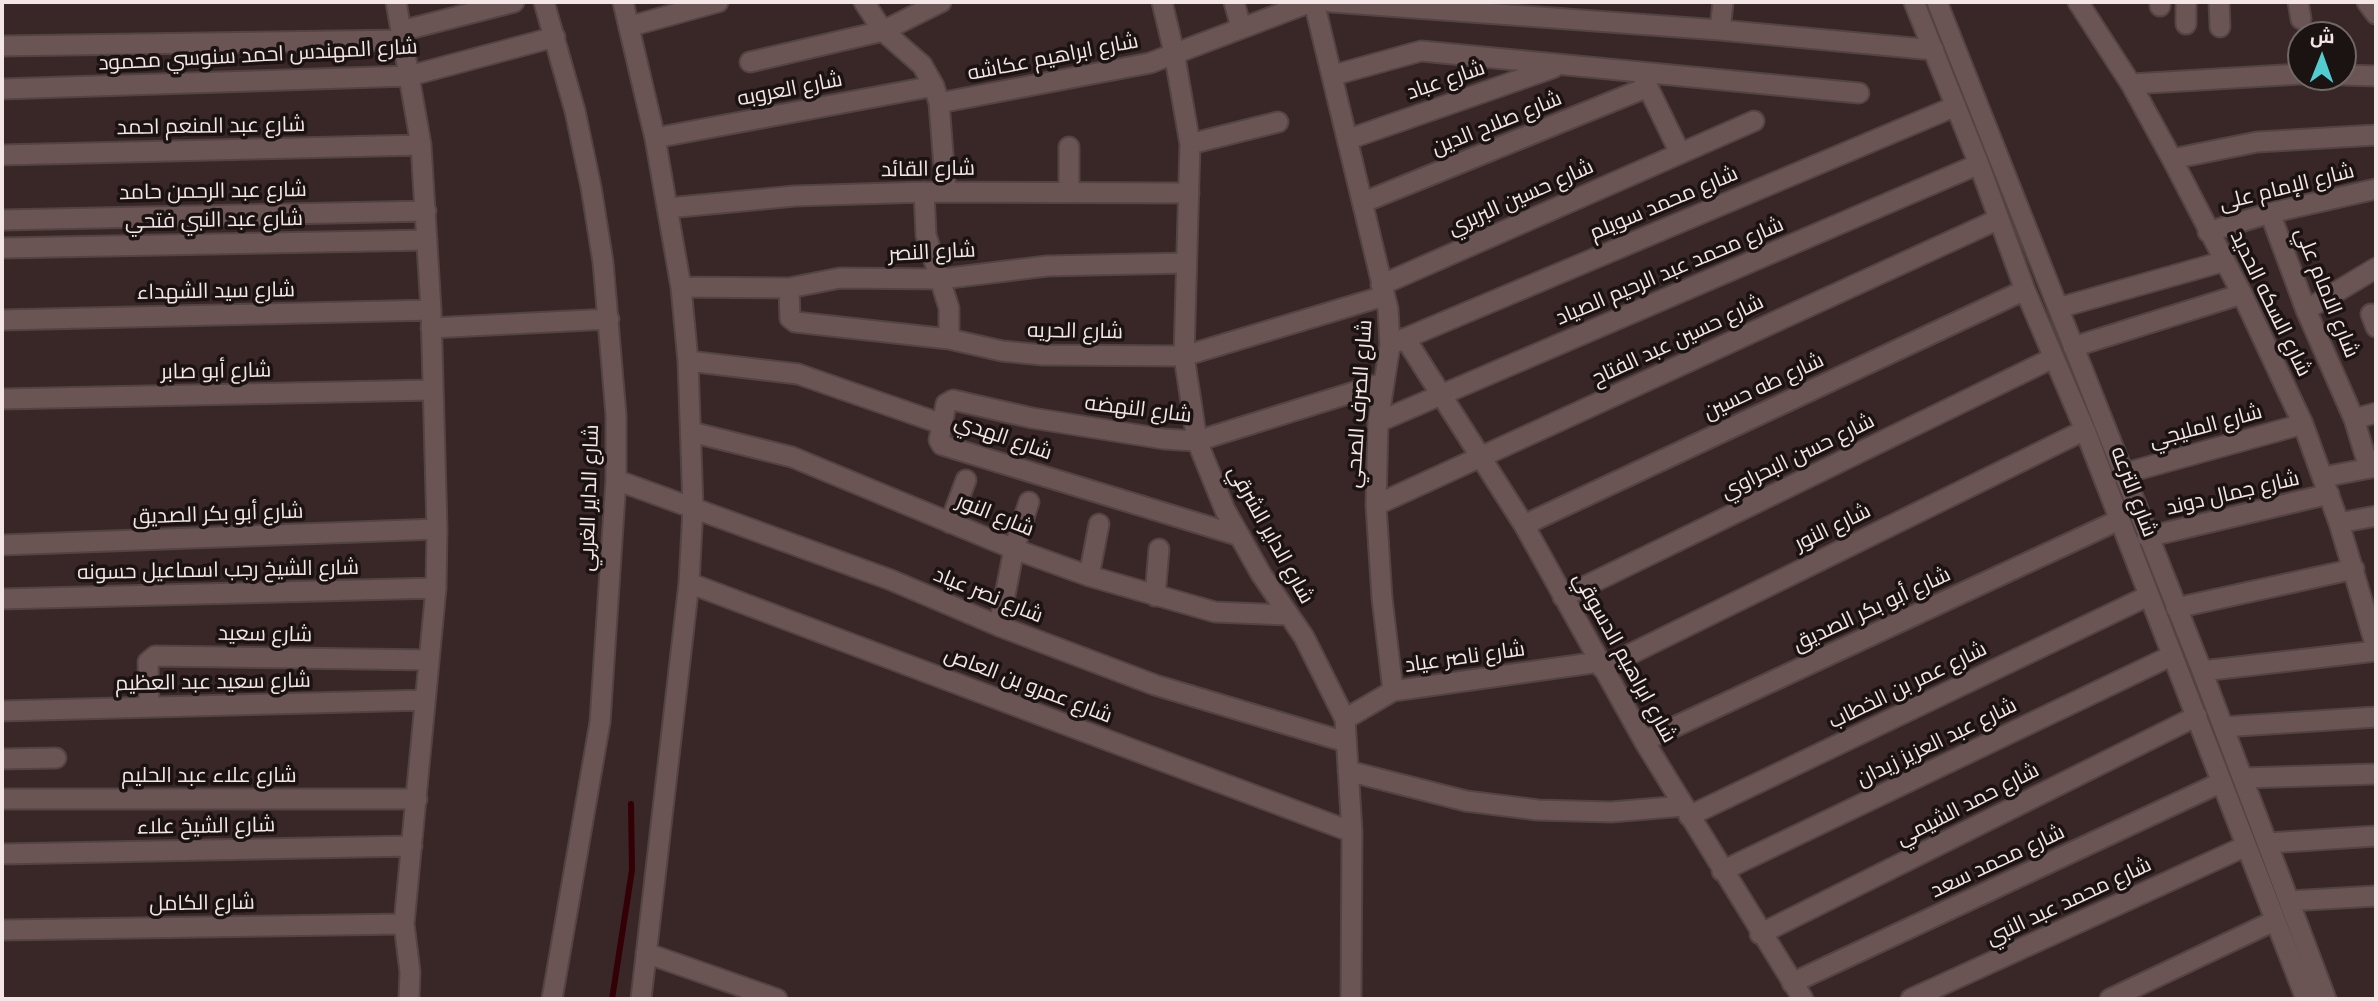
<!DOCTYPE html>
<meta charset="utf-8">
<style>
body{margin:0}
#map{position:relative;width:2378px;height:1001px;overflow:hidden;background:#392627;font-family:"Varela Round",Cairo,sans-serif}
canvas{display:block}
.frame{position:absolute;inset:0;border:4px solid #f4e6e6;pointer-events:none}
.north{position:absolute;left:2287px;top:21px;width:70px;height:70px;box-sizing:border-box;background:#1b1212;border:2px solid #726767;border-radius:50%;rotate:1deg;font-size:19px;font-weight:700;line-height:28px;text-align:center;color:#f4e6e6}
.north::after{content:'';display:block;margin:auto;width:24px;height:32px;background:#52ccd0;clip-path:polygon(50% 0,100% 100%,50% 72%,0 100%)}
</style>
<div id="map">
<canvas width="2378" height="1001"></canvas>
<div class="frame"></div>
<div class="north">ش</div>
</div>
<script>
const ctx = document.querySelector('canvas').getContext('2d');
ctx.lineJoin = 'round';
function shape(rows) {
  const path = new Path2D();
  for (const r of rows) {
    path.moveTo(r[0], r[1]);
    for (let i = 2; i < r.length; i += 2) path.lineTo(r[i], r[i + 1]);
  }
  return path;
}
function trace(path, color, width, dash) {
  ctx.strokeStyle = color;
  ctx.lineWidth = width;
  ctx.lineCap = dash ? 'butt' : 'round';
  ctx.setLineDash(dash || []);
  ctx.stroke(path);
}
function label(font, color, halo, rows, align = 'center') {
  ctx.font = font + ' "Varela Round",Cairo,sans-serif';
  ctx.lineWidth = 7;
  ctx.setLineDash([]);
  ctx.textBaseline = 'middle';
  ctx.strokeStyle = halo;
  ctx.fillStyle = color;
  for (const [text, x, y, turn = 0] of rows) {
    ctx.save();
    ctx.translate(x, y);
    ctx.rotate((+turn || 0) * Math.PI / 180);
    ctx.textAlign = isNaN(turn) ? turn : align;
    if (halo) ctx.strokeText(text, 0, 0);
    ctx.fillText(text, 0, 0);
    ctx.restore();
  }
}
trace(shape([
 [612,999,632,870,631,804]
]), '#330006', 6);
const minor = shape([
 [396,2,421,145,431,310,437,529,436,588,404,924,410,972,409,999],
 [544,2,575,111,591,187,603,262,616,415,616,480,600,722,552,999],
 [623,2,655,138,681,287,688,361,693,508,689,583,641,999],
 [864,2,883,31,922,65,934,86,939,103,946,192],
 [1162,2,1174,52,1190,144,1184,356,1197,441,1225,510,1261,574,1304,637,1345,719,1352,832,1351,999],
 [1234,2,1241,27],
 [1314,2,1388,309,1390,345,1378,422,1376,505,1382,598,1393,691],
 [1331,2,1720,30,1934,50],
 [1914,2,1979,164,2025,290,2085,430,2306,999],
 [1937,2,2202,671,2326,999],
 [2078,2,2131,84,2172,159,2242,294,2303,424,2339,523,2376,647],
 [2160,2,2160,6],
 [2186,2,2186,24],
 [2219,2,2220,27],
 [2298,2,2301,19],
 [2367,2,2376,14],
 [631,26,718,2],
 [1720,30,1723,2],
 [401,31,514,2],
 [2,46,402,40],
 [750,62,883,31,941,2],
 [1334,75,1421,51,1859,93],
 [1642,75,1680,153],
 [2343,75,2376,76],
 [2131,84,2301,74],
 [2,89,409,76,555,37],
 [939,103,1150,63,1311,2],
 [655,138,934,86],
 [1349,139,1553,68],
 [1190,144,1278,122],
 [1069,147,1069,192],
 [2,155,421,145],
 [2172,159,2257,142,2376,135],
 [924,192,926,235,949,308,949,339],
 [1364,202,1648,87],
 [668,208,795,196,924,192,1189,193],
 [2270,213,2306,310,2354,419,2369,468],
 [2,220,426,211],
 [2208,232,2270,213,2376,189],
 [2,248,427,240],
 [1381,285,1754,121],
 [681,287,789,288,840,278,941,279,1047,266,1186,263],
 [789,288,790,318,795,322,949,339,1002,351,1043,355,1184,356,1384,296],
 [2058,308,2225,261],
 [2306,310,2376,268],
 [2371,314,2376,327],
 [2,320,431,310],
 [431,328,609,319],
 [1405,338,1524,525,1644,741,1803,999],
 [1394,343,1956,106],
 [2073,347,2242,294],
 [688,361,798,374,942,424],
 [2,399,431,390],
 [2354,419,2376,413],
 [1378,422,1979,164],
 [691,432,792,457,1014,549,1089,576,1215,612,1288,615],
 [2122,474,2303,424],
 [2323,477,2376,467],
 [616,480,891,580,999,626,1155,685,1346,742],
 [1376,505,1999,219],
 [950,523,966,480],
 [2339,523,2376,516],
 [1524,525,2025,290],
 [1240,536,942,445,939,440,946,404,953,400,1032,418,1164,439,1197,441,1383,383],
 [2147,537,2329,494],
 [2,545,437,529],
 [1089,576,1099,524],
 [689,583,1352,832],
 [1155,596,1159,549],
 [1563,597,2053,358],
 [2,599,436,588],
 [2176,608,2354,569],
 [999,626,1014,549,1029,502],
 [1602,668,2085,430],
 [2202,671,2376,651],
 [149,707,148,662,155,656,429,660],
 [2,711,425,700],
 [1345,719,1393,691,1599,662],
 [2223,727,2376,717],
 [1644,741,2119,520],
 [2,759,56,758],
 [1348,771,1466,801,1538,810,1611,812,1683,806],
 [2243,778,2376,774],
 [2,799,417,799],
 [1689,816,2148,596],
 [2268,843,2376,836],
 [2,854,412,846],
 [1722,871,2171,656],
 [2289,901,2376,896],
 [2,930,404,924],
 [1760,934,2197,716],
 [646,953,777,999],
 [1792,983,2222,782],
 [1911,999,2246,846],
 [2110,999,2274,921]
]);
trace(minor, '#534343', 23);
trace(minor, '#6a5454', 19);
label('21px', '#f4e6e6', '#1b1212', [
 ["شارع المهندس احمد سنوسي محمود",258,56,-3],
 ["شارع ابراهيم عكاشه",1053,58,-11],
 ["شارع عباد",1446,81,-19],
 ["شارع العروبه",790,90,-11],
 ["شارع صلاح الدين",1497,124,-22],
 ["شارع عبد المنعم احمد",211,127,-1],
 ["شارع القائد",928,170,-1],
 ["شارع الإمام على",2287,188,-14],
 ["شارع عبد الرحمن حامد",213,192,-1],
 ["شارع حسين البربري",1521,198,-24],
 ["شارع محمد سويلم",1664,204,-23],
 ["شارع عبد النبي فتحي",214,221,-1],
 ["شارع النصر",932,253,-3],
 ["شارع محمد عبد الرحيم الصياد",1670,272,-23],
 ["شارع سيد الشهداء",216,292,-1],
 ["شارع الامام علي",2326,293,68],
 ["شارع السكه الحديد",2270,304,64],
 ["شارع الحريه",1075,332,1],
 ["شارع حسين عبد الفتاح",1678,341,-25],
 ["شارع أبو صابر",216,372,-1],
 ["شارع طه حسين",1764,387,-25],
 ["شارع الصرف الصحي",1360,404,-86],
 ["شارع النهضه",1138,410,7],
 ["شارع المليجي",2206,427,-15],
 ["شارع الهدي",1003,438,19],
 ["شارع حسن البحراوي",1798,457,-26],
 ["شارع الترعه",2133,492,69],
 ["شارع جمال دوند",2233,494,-13],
 ["شارع الداير الغربي",590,498,-88],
 ["شارع أبو بكر الصديق",218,515,-2],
 ["شارع النور",995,516,22],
 ["شارع النور",1833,528,-26],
 ["شارع الداير الشرقي",1270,535,61],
 ["شارع الشيخ رجب اسماعيل حسونه",218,571,-1],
 ["شارع نصر عياد",988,596,22],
 ["شارع أبو بكر الصديق",1872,610,-25],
 ["شارع سعيد",265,635,1],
 ["شارع ناصر عياد",1465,658,-8],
 ["شارع ابراهيم الدسوقي",1624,658,61],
 ["شارع سعيد عبد العظيم",213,683,-1],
 ["شارع عمرو بن العاص",1028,686,21],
 ["شارع عمر بن الخطاب",1908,686,-26],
 ["شارع عبد العزيز زيدان",1937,743,-26],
 ["شارع علاء عبد الحليم",209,776],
 ["شارع حمد الشيمي",1968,805,-27],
 ["شارع الشيخ علاء",206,827,-1],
 ["شارع محمد سعد",1998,862,-25],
 ["شارع محمد عبد النبي",2069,902,-25],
 ["شارع الكامل",202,904,-1]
]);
</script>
